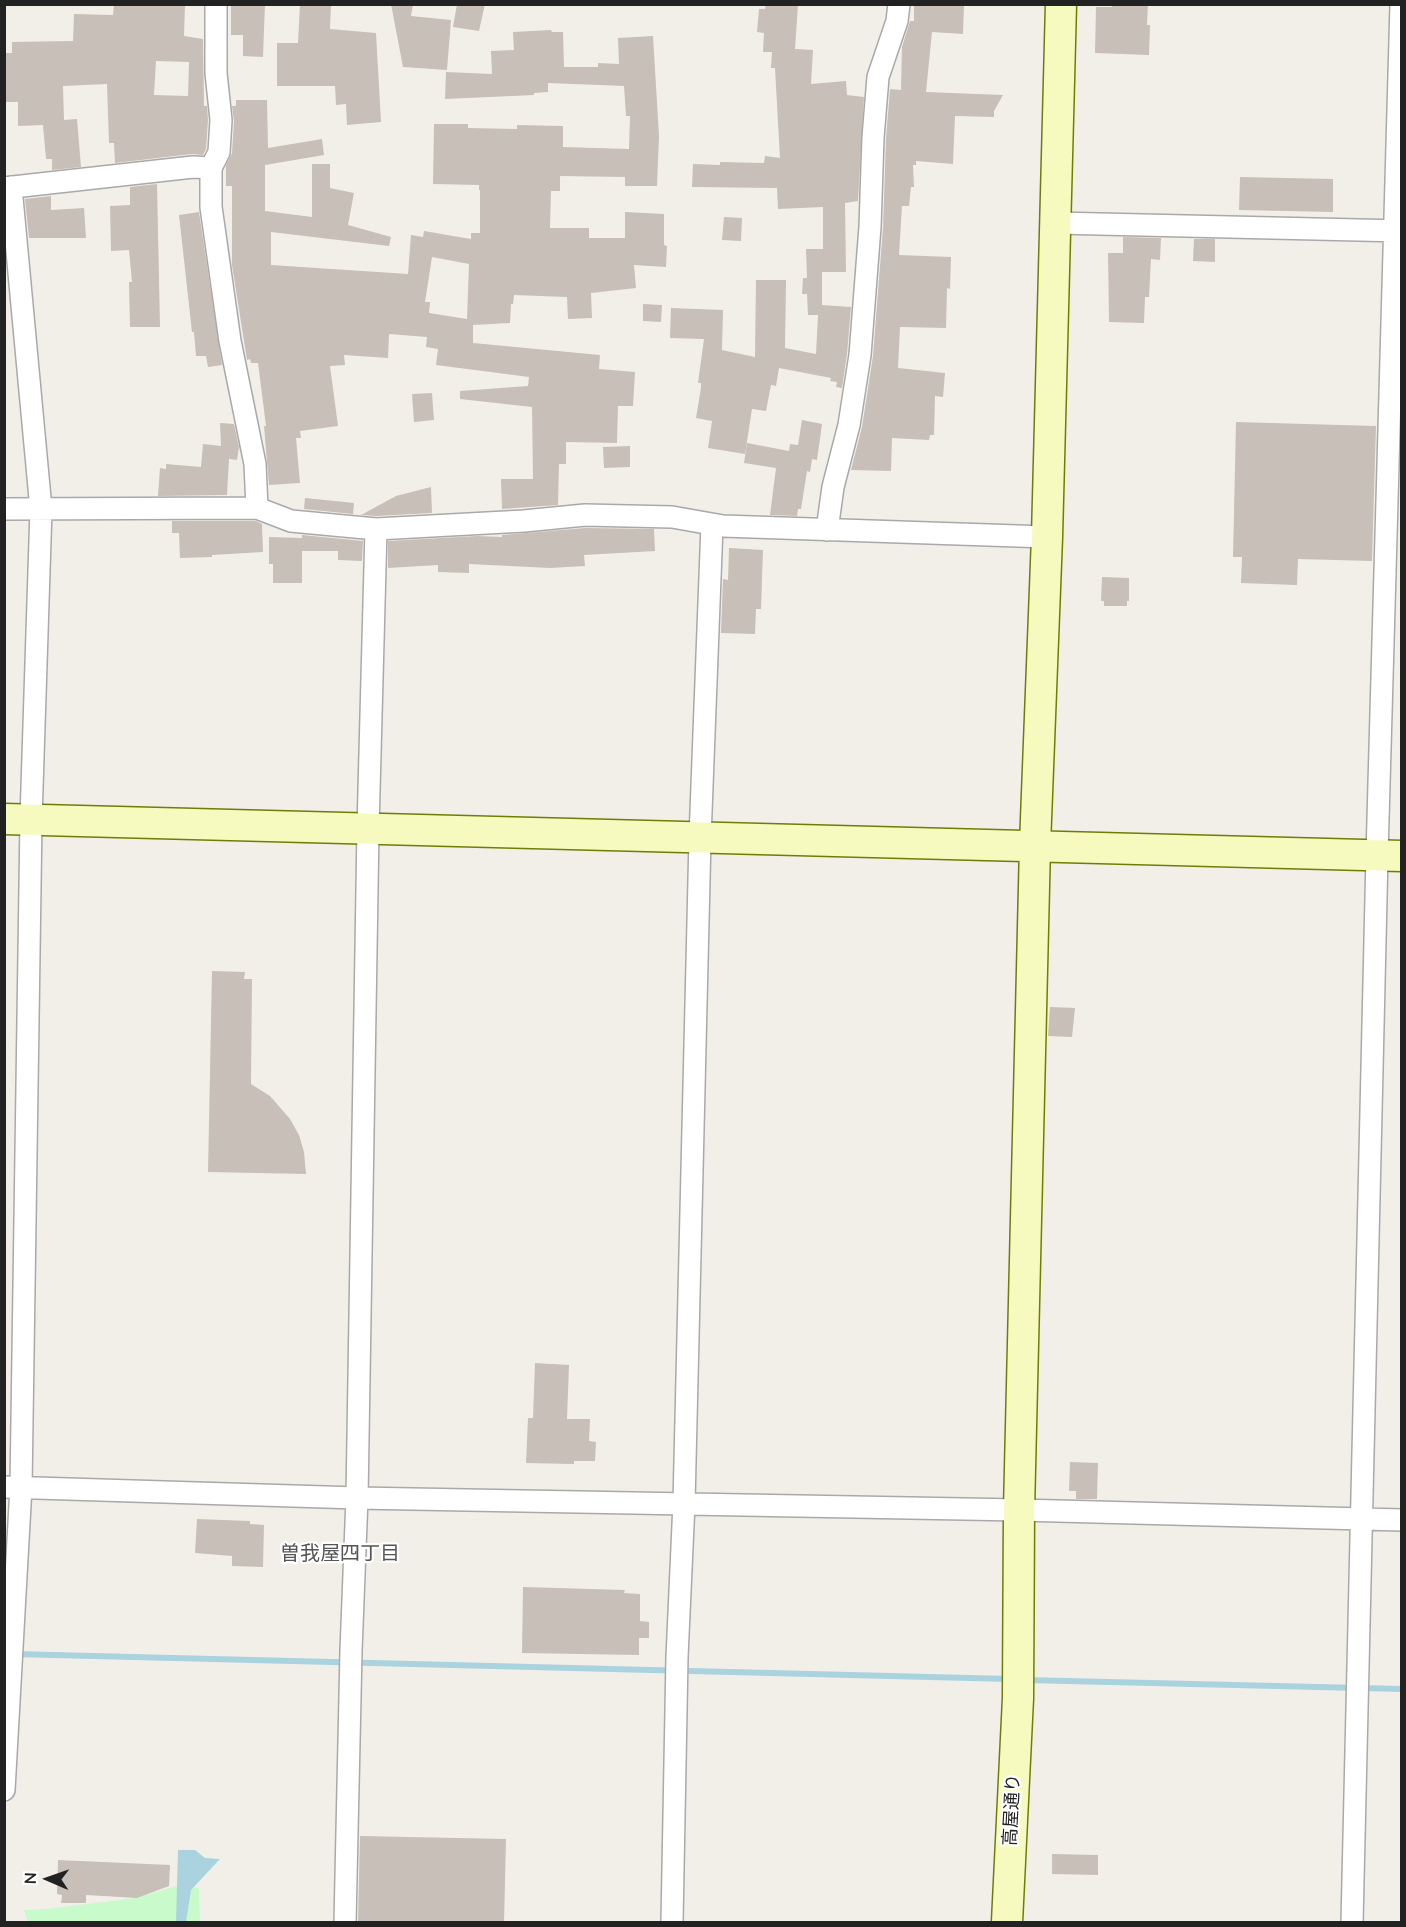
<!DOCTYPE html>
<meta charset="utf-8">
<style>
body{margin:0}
#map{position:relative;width:1406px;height:1927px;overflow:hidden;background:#f2efe9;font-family:Mulish,sans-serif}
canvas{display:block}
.frame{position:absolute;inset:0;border:6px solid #222;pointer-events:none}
.north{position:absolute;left:18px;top:1849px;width:60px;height:60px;-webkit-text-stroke:4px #fff;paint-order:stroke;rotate:272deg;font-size:16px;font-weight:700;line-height:24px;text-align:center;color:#222}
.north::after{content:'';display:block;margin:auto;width:21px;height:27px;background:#222;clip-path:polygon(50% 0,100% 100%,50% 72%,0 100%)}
</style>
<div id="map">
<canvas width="1406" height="1927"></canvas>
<div class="frame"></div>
<div class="north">N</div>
</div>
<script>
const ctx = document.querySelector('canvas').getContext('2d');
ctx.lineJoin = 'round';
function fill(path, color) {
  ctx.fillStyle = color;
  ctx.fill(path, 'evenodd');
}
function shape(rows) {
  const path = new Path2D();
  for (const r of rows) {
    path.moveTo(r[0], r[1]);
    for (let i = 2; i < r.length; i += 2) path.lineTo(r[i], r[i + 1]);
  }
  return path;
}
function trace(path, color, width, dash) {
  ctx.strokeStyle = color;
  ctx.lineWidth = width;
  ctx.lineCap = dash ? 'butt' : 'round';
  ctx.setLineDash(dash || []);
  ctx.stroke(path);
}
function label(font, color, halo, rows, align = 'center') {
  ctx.font = font + ' Mulish,"Noto Sans JP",sans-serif';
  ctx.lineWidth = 4.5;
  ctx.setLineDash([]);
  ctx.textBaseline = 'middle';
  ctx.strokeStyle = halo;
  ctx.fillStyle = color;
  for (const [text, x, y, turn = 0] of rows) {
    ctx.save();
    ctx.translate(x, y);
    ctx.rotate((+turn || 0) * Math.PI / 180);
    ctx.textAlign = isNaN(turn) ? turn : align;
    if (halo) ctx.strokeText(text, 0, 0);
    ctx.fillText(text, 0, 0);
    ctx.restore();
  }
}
fill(shape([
 [177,1886,199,1888,200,1922,28,1922,24,1910,46,1909,136,1898]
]), '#c8facc');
fill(shape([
 [178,1850,195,1850,205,1858,220,1859,191,1890,186,1922,176,1922]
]), '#aad3df');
trace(shape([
 [14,1654,1009,1679],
 [1025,1680,1402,1689]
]), '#aad3df', 6);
fill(shape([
 [114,4,185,4,184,36,203,39,204,106,207,106,208,120,206,149,203,155,192,154,115,163,114,143,109,143,107,84,63,86,64,120,77,119,81,167,52,170,52,159,46,159,43,125,18,126,18,102,4,102,4,53,12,53,12,42,73,41,74,14,113,15],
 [156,61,189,62,188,96,154,95],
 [231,4,265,4,263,57,243,56,243,35,231,35],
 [300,4,331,4,330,29,376,33,381,122,347,125,346,104,336,105,335,86,277,86,277,43,298,43],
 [391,4,413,4,411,16,451,20,447,70,403,67],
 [457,4,485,4,479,31,453,27],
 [766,4,798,4,795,49,813,50,811,84,846,81,847,95,864,97,858,201,845,203,846,272,822,272,822,305,851,307,847,354,842,388,836,387,837,382,830,381,831,378,779,368,776,386,771,385,766,411,752,409,745,454,708,448,712,421,696,418,701,388,701,383,698,383,704,339,670,338,671,308,723,310,722,350,755,357,756,280,786,280,785,348,816,354,818,315,808,315,807,294,802,294,803,278,807,278,806,249,823,249,823,207,778,209,777,188,692,187,693,164,720,165,720,162,764,163,765,156,780,158,775,68,771,68,772,52,763,52,764,33,757,32,759,9,765,9],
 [914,4,964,4,963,34,932,32,926,92,1003,95,994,111,994,117,955,116,953,164,916,161,916,165,913,165,914,187,911,187,909,206,902,206,899,255,951,257,950,289,947,288,946,328,900,327,898,368,945,373,943,397,935,396,934,435,930,435,929,440,892,438,891,471,851,470,862,427,873,356,883,228,886,139,890,89,901,90,902,47,910,21,914,21],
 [1112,4,1148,4,1147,25,1150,25,1149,55,1095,53,1096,7,1112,7],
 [551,30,552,32,563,32,564,67,598,67,598,63,619,64,618,38,653,36,659,136,657,186,625,186,625,177,560,176,560,191,551,191,550,228,589,228,589,238,625,238,625,212,664,214,664,245,667,246,666,267,634,265,636,288,591,293,592,318,568,319,567,297,514,295,513,304,511,304,510,323,473,325,473,343,600,355,599,369,635,372,633,406,618,406,617,443,566,442,566,464,559,464,558,505,502,509,501,479,533,479,532,407,460,399,460,391,528,386,529,377,436,365,438,349,426,347,427,337,389,334,388,358,344,355,345,365,330,366,338,426,300,431,301,438,296,438,300,483,269,485,264,426,266,426,258,363,251,363,250,359,247,360,232,265,232,186,226,186,226,165,232,153,234,121,232,106,236,106,236,100,267,100,268,148,322,139,324,155,265,165,265,211,312,217,312,164,330,164,330,188,354,193,348,225,391,237,389,246,271,232,271,265,408,274,411,235,423,237,424,231,471,239,471,233,480,233,480,190,479,190,479,185,433,184,434,124,468,124,468,128,517,129,517,125,563,126,563,147,629,149,630,116,626,116,624,86,548,83,548,92,534,93,534,95,445,99,446,72,492,74,491,51,514,50,513,32],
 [432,257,469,264,467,319,429,313,430,302,425,302],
 [1240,177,1333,179,1333,212,1239,210],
 [157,184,160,327,130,327,129,282,132,282,129,250,111,251,110,206,130,205,130,187],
 [51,196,51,210,84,208,86,238,29,238,25,199],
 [199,212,222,365,208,367,206,356,196,356,194,332,192,332,179,215],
 [724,217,742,218,741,241,722,240],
 [1123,237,1161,238,1160,260,1151,259,1149,297,1145,297,1144,323,1109,322,1108,253,1123,253],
 [1194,239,1215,239,1215,262,1193,261],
 [643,304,662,305,661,322,643,321],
 [432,393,434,420,414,422,412,394],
 [802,420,822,424,817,460,812,459,810,472,807,471,801,509,798,509,797,516,770,515,776,468,744,463,747,443,789,451,790,444,798,445],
 [1236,422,1376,426,1372,561,1298,559,1297,585,1241,583,1242,557,1233,557],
 [220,423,234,424,239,447,237,460,229,459,227,495,158,496,160,468,166,469,166,464,201,467,203,444,221,446],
 [630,446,630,467,604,468,603,447],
 [431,487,432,513,376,516,361,515,396,496],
 [305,498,354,503,353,514,304,509],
 [172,521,256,521,262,524,263,552,212,555,212,557,180,558,179,533,172,533],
 [585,528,654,529,655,551,584,555,585,566,550,568,469,564,469,573,438,572,438,565,388,568,388,541,477,536,502,537,502,535],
 [302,535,363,541,362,561,338,560,338,551,302,551,302,583,273,583,273,564,269,564,269,537,302,538],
 [729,548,763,550,761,609,756,609,755,634,721,633,723,579,728,580],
 [1102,577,1129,578,1129,601,1127,601,1127,606,1104,606,1104,601,1101,601],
 [212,971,245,972,244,979,252,979,251,1084,270,1096,290,1119,299,1135,304,1152,306,1174,208,1172],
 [1050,1007,1075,1008,1072,1037,1048,1036],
 [535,1363,569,1365,567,1419,590,1419,589,1441,596,1442,595,1461,574,1461,574,1464,526,1463,528,1418,533,1418],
 [1070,1462,1098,1463,1097,1499,1076,1499,1076,1491,1069,1491],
 [197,1519,250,1521,250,1524,264,1525,263,1567,232,1566,232,1556,195,1553],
 [523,1587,625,1590,624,1593,640,1594,640,1621,649,1622,649,1638,639,1638,639,1655,522,1653],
 [360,1836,506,1839,504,1923,358,1923],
 [1052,1854,1098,1855,1098,1875,1052,1874],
 [58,1860,170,1865,169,1886,137,1898,86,1895,86,1903,61,1903,62,1895,57,1894]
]), '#c7bfb8');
const street = shape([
 [216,4,216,73,221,120,219,152,211,168,211,207,230,341,255,464,257,508],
 [4,188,193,167,211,168],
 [1056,223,1402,231],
 [4,509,257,508,291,521,376,529,524,521,585,515,672,517,723,526,1047,537],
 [827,530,833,487,849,425,860,355,870,227,873,138,878,77,897,21,899,4],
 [4,1487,357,1498,1019,1510,1402,1520],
 [4,1790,21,1487,31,819,41,509,11,187],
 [345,1922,351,1651,357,1498,368,828,376,529],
 [672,1922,677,1657,684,1503,700,838,712,525],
 [1352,1922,1377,855,1401,4]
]);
const secondary = shape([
 [4,819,1402,856],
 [1007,1922,1018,1698,1019,1510,1035,845,1047,537,1061,4]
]);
trace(street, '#a9a9a9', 24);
trace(secondary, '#707d05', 33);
trace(street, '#fff', 21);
trace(secondary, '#f7fabf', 30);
label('18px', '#222', '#fff', [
 ["高屋通り",1012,1810,-87]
]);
label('20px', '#555', '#fff', [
 ["曽我屋四丁目",340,1554]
]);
</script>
